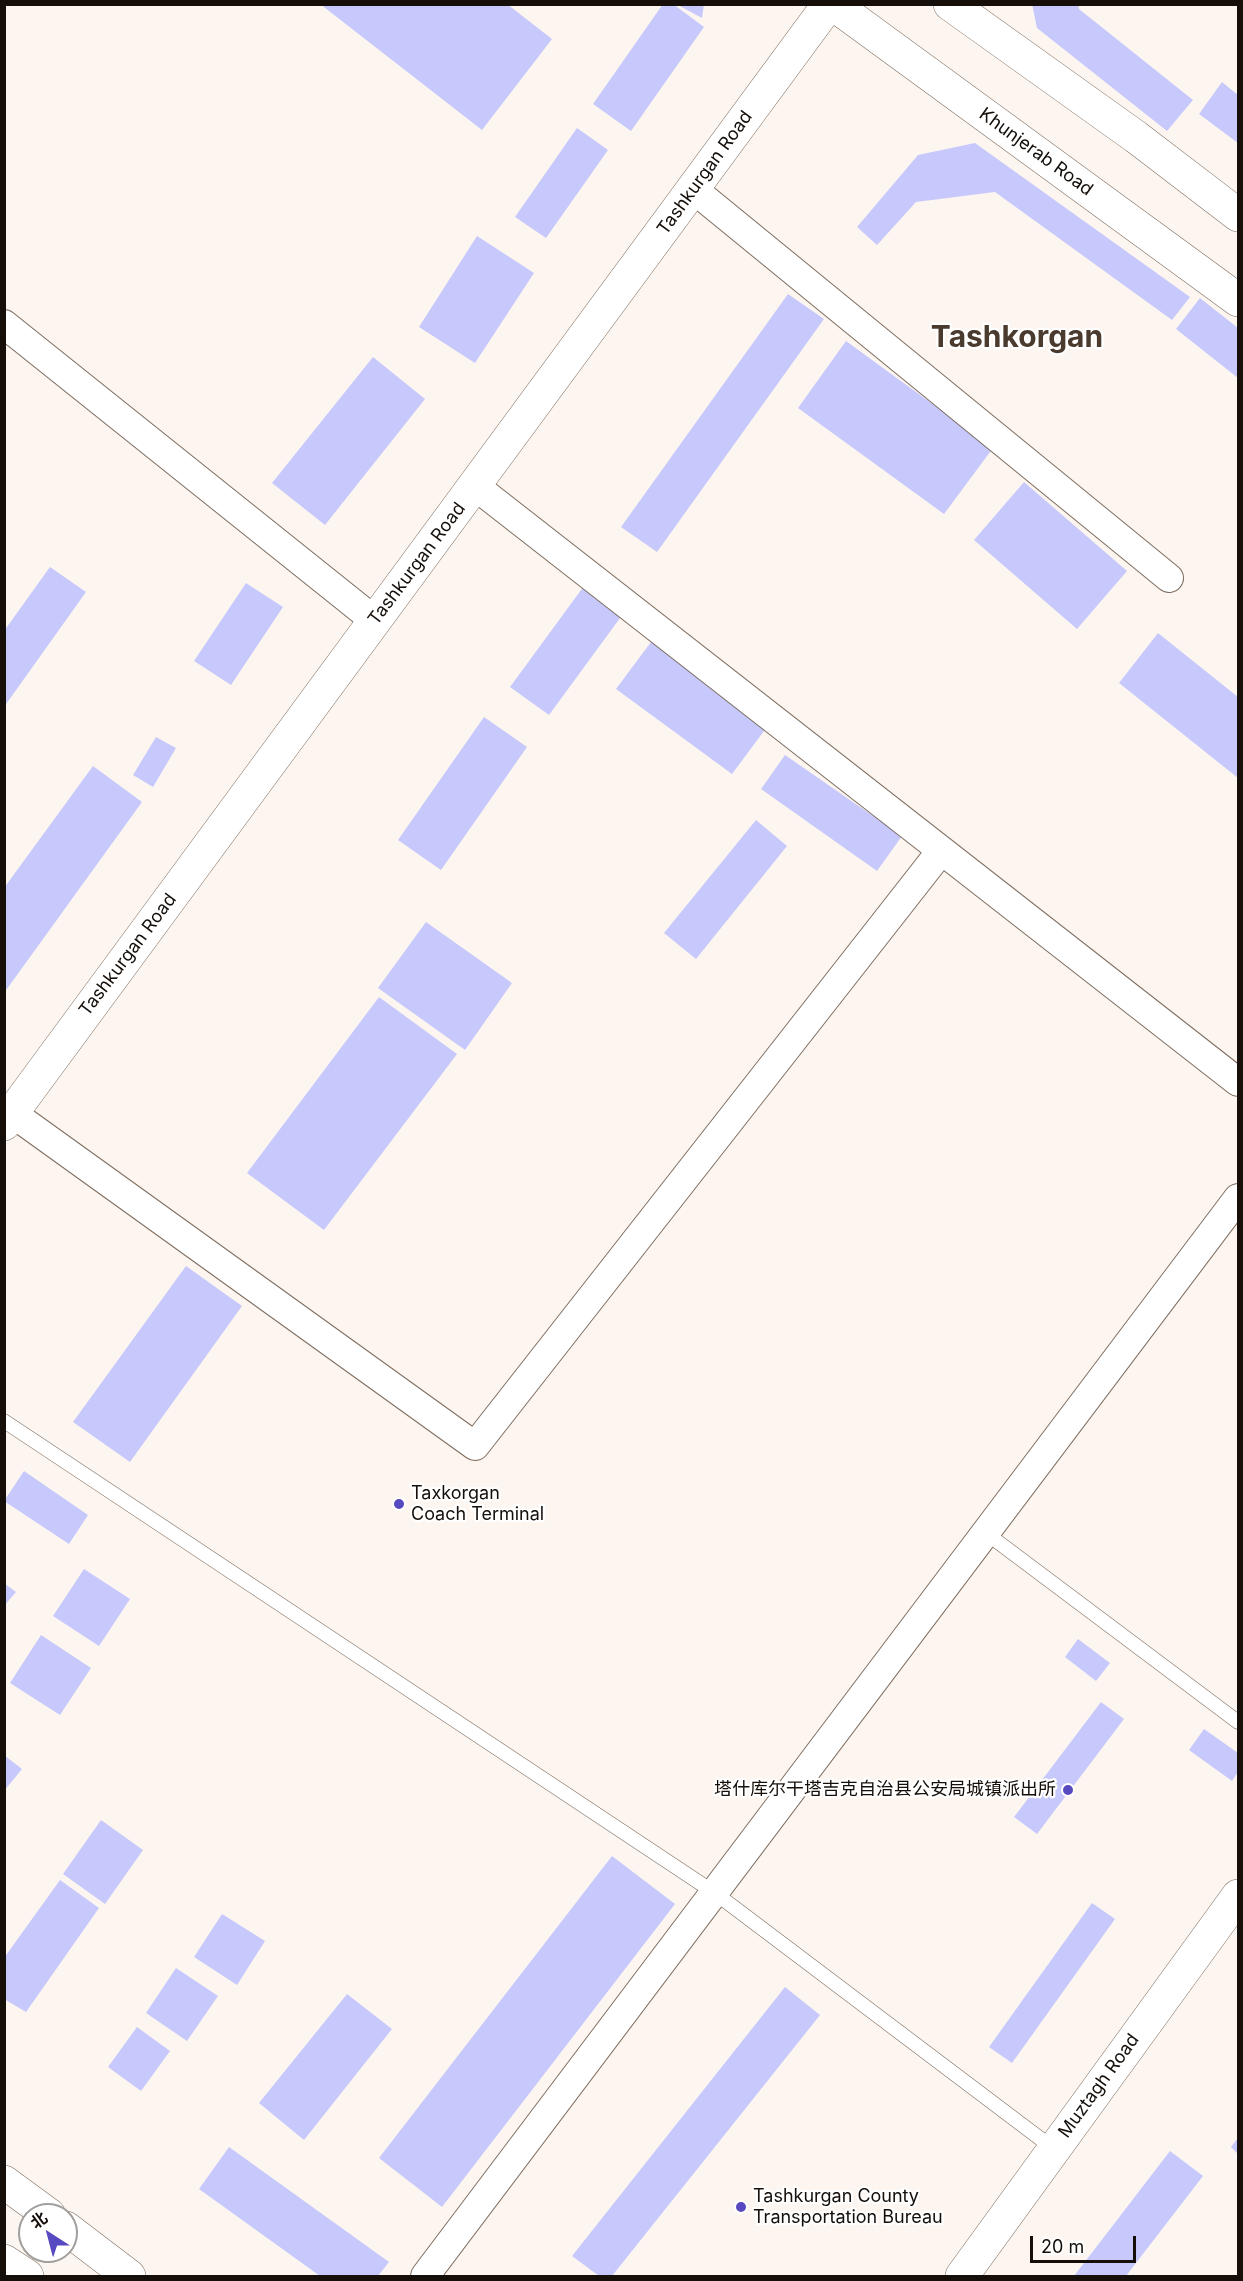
<!DOCTYPE html>
<meta charset="utf-8">
<style>
body{margin:0}
#map{position:relative;width:1243px;height:2281px;overflow:hidden;background:#fdf5ef;font-family:Inter,"Noto Sans SC",sans-serif}
canvas{display:block}
.frame{position:absolute;inset:0;border:6px solid #150e09;pointer-events:none}
.north{position:absolute;left:18px;top:2203px;width:60px;height:60px;box-sizing:border-box;background:#fff;border:2px solid #a19f9d;border-radius:50%;rotate:324deg;font-size:16px;font-weight:700;line-height:24px;text-align:center;color:#150e09}
.north::after{content:'';display:block;margin:auto;width:21px;height:27px;background:#5749c0;clip-path:polygon(50% 0,100% 100%,50% 72%,0 100%)}
.scale{position:absolute;left:1030px;top:2236px;width:106px;height:27px;box-sizing:border-box;border:3px solid #150e09;border-top:0;padding-left:8px;font-size:18px;line-height:21px;white-space:nowrap;color:#150e09;-webkit-text-stroke:4px #fff;paint-order:stroke}
</style>
<div id="map">
<canvas width="1243" height="2281"></canvas>
<div class="frame"></div>
<div class="north">北</div>
<div class="scale">20 m</div>
</div>
<script>
const ctx = document.querySelector('canvas').getContext('2d');
ctx.lineJoin = 'round';
function fill(path, color) {
  ctx.fillStyle = color;
  ctx.fill(path, 'evenodd');
}
function shape(rows) {
  const path = new Path2D();
  for (const r of rows) {
    path.moveTo(r[0], r[1]);
    for (let i = 2; i < r.length; i += 2) path.lineTo(r[i], r[i + 1]);
  }
  return path;
}
function trace(path, color, width, dash) {
  ctx.strokeStyle = color;
  ctx.lineWidth = width;
  ctx.lineCap = dash ? 'butt' : 'round';
  ctx.setLineDash(dash || []);
  ctx.stroke(path);
}
function label(font, color, halo, rows, align = 'center') {
  ctx.font = font + ' Inter,"Noto Sans SC",sans-serif';
  ctx.lineWidth = 4.5;
  ctx.setLineDash([]);
  ctx.textBaseline = 'middle';
  ctx.strokeStyle = halo;
  ctx.fillStyle = color;
  for (const [text, x, y, turn = 0] of rows) {
    ctx.save();
    ctx.translate(x, y);
    ctx.rotate((+turn || 0) * Math.PI / 180);
    ctx.textAlign = isNaN(turn) ? turn : align;
    if (halo) ctx.strokeText(text, 0, 0);
    ctx.fillText(text, 0, 0);
    ctx.restore();
  }
}
fill(shape([
 [320,4,507,4,552,39,482,130],
 [663,4,673,4,704,27,631,131,593,104],
 [676,4,704,4,702,18],
 [1032,4,1078,4,1079,9,1193,100,1167,131,1037,28],
 [1222,82,1238,95,1238,143,1199,114],
 [577,128,608,150,546,238,515,217],
 [975,143,1190,297,1172,320,995,192,916,202,877,245,857,227,918,155],
 [477,236,534,273,475,363,419,327],
 [788,294,824,319,657,552,621,527],
 [1200,298,1238,328,1238,378,1176,329],
 [846,341,993,448,944,514,798,408],
 [373,357,425,399,325,525,272,483],
 [1024,482,1127,571,1077,629,974,540],
 [50,567,86,592,4,707,4,631],
 [246,583,283,607,231,685,194,661],
 [584,586,623,614,549,715,510,687],
 [1158,633,1238,697,1238,778,1119,683],
 [651,642,767,727,732,774,616,689],
 [484,717,527,747,441,870,398,840],
 [156,737,176,748,153,787,133,775],
 [785,755,902,836,877,871,761,789],
 [93,766,142,802,4,993,4,888],
 [756,820,787,846,696,959,664,933],
 [426,922,512,983,465,1050,378,988],
 [379,997,457,1054,324,1230,247,1173],
 [186,1266,242,1306,130,1462,73,1422],
 [24,1471,88,1515,69,1544,4,1501],
 [84,1569,130,1599,99,1646,53,1616],
 [4,1583,16,1592,4,1606],
 [41,1635,91,1668,60,1715,10,1683],
 [1078,1639,1110,1663,1096,1681,1065,1657],
 [1101,1702,1124,1719,1037,1834,1014,1817],
 [1204,1729,1238,1753,1238,1772,1232,1781,1189,1750],
 [4,1755,22,1769,4,1791],
 [101,1820,143,1850,105,1904,63,1874],
 [612,1856,675,1904,442,2207,379,2158],
 [60,1880,99,1908,26,2012,4,1999,4,1958],
 [1092,1903,1115,1919,1012,2063,989,2047],
 [222,1914,265,1941,237,1985,194,1957],
 [176,1968,218,1996,187,2041,146,2013],
 [785,1987,820,2015,612,2276,599,2276,572,2256],
 [347,1994,392,2029,304,2140,259,2103],
 [137,2027,170,2051,141,2091,108,2067],
 [1238,2138,1238,2154,1231,2147],
 [229,2147,389,2262,378,2276,320,2276,199,2189],
 [1170,2151,1203,2176,1126,2276,1074,2276]
]), '#c7c9fc');
const service = shape([
 [4,1421,715,1893,1054,2149],
 [986,1533,1238,1722]
]);
const minor = shape([
 [693,189,1169,578],
 [4,324,374,620],
 [475,486,1238,1082],
 [12,1113,475,1446,941,851],
 [425,2276,1238,1198]
]);
const tertiary = shape([
 [962,2276,1238,1896]
]);
const secondary = shape([
 [833,4,1238,300],
 [950,4,1136,137,1238,215],
 [4,1124,829,4]
]);
const trunk = shape([
 [4,2182,49,2215],
 [66,2228,129,2276],
 [4,2261,27,2276]
]);
trace(service, '#7e6d60', 15);
trace(minor, '#7e6d60', 30);
trace(tertiary, '#7e6d60', 34);
trace(secondary, '#7e6d60', 34);
trace(trunk, '#7e6d60', 34);
trace(service, '#fff', 14);
trace(minor, '#fff', 28);
trace(tertiary, '#fff', 33);
trace(secondary, '#fff', 33);
trace(trunk, '#fff', 33);
for (const [x, y, r, color] of [
 [399,1504,6,"#5749c0"],
 [1068,1790,6,"#5749c0"],
 [741,2207,6,"#5749c0"]
]) {
  const dot = new Path2D();
  dot.arc(x, y, r, 0, 2 * Math.PI);
  ctx.fillStyle = color;
  ctx.fill(dot);
  trace(dot, '#fff', 2);
}
label('18px', '#150e09', '#fff', [
 ["Khunjerab Road",1036,152,36],
 ["Tashkurgan Road",705,173,-54],
 ["Tashkurgan Road",417,564,-53],
 ["Tashkurgan Road",128,955,-53],
 ["Muztagh Road",1099,2086,-54]
]);
label('18px', '#150e09', '#fff', [
 ["Taxkorgan",411,1494],
 ["Coach Terminal",411,1515],
 ["塔什库尔干塔吉克自治县公安局城镇派出所",1056,1790,"right"],
 ["Tashkurgan County",753,2197],
 ["Transportation Bureau",753,2218]
], 'left');
label('bold 30px', '#4a3b2e', '#fff', [
 ["Tashkorgan",1017,338]
]);
</script>
